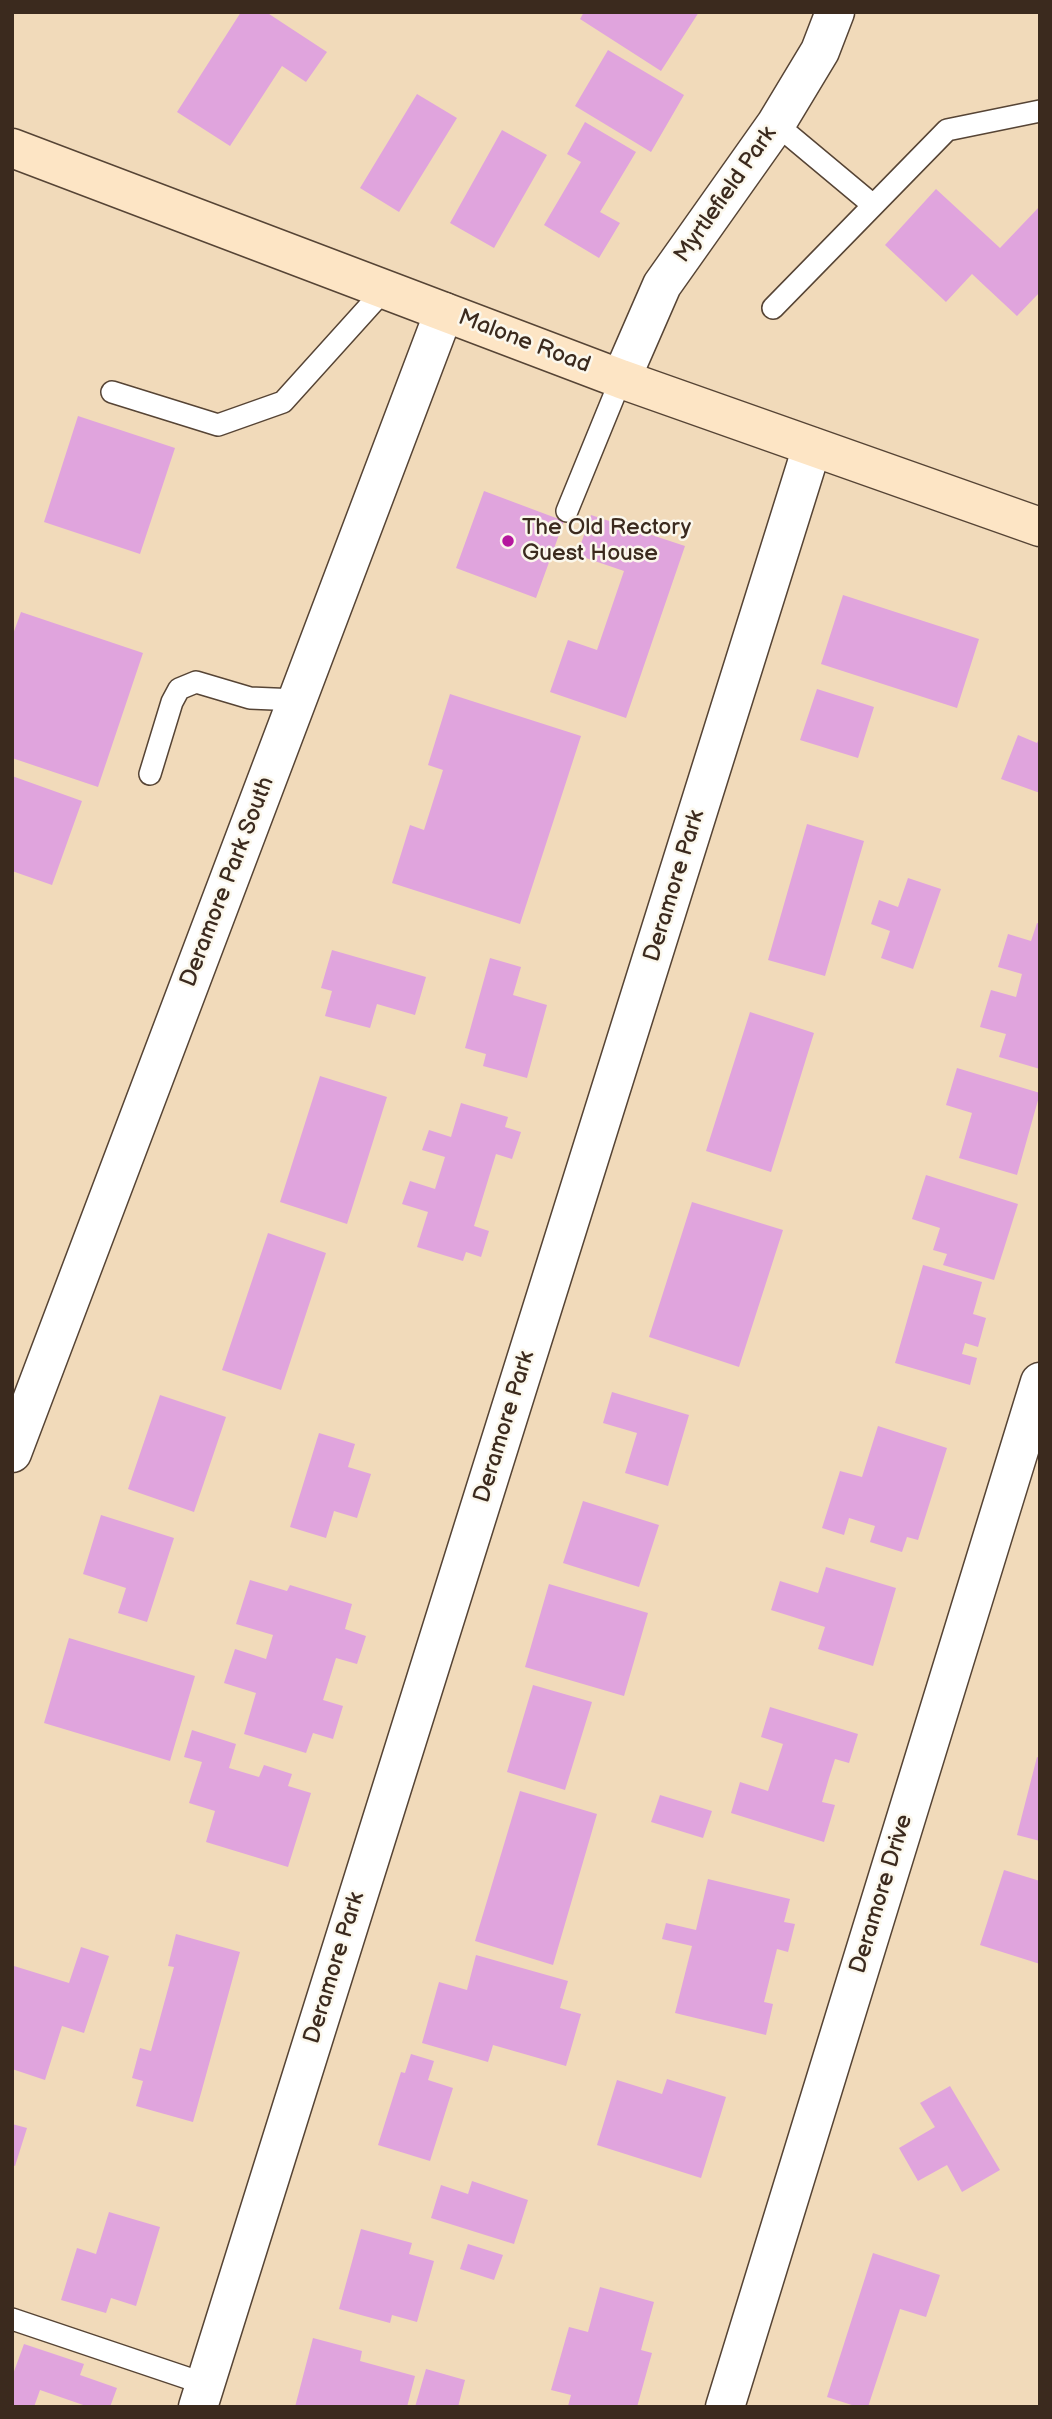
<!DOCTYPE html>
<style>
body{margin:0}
#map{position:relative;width:1052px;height:2419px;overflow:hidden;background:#f1daba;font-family:"Balsamiq Sans",sans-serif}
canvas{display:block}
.frame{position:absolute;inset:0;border:14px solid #3b2a1e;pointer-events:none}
</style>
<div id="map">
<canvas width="1052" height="2419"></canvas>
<div class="frame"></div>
</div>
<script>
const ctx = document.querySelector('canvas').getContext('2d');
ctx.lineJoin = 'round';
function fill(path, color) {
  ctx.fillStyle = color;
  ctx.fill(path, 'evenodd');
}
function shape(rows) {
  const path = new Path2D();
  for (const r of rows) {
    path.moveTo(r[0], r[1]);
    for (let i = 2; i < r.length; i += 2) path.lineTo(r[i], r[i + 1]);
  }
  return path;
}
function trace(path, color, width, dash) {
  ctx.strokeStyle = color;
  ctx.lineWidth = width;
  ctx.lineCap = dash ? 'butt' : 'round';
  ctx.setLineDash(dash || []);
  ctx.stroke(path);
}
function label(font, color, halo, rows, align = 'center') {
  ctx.font = font + ' "Balsamiq Sans",sans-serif';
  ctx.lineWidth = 5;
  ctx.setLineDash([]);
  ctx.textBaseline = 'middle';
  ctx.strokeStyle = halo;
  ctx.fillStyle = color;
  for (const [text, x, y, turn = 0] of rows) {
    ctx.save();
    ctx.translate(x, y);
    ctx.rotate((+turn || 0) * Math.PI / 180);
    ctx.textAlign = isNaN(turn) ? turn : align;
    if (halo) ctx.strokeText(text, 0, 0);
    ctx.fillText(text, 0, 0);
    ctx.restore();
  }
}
fill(shape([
 [241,12,266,12,327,52,306,82,282,66,230,146,177,112],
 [584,12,699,12,661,71,580,19],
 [608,50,684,95,651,152,575,106],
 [417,94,457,118,399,212,360,188],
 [585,122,636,152,600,212,620,223,599,258,544,225,581,162,567,154],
 [502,130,547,155,494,248,450,223],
 [936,189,1000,248,1040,206,1040,292,1017,316,972,274,946,302,885,245],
 [78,416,175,448,140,554,44,522],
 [484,491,564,521,536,598,456,568],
 [591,515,685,546,626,718,550,692,568,640,597,650,624,571,577,555],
 [843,595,979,639,957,708,821,664],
 [21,612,143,653,98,787,12,758,12,637],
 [817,689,874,707,858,758,800,740],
 [450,694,581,736,520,924,392,883,410,825,424,830,443,770,428,765],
 [1018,735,1037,743,1040,736,1040,793,1001,779],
 [12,776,82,801,52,885,12,871],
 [807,824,864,841,825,976,768,960],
 [908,878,941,889,913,969,881,958,890,931,871,924,879,900,898,907],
 [1037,923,1040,924,1040,1069,999,1057,1006,1034,980,1027,991,990,1016,997,1022,974,998,967,1008,934,1031,941],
 [332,950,426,977,415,1015,377,1004,370,1028,325,1016,332,991,321,988],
 [490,958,521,967,513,995,547,1005,527,1078,483,1066,486,1054,465,1048],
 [750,1012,814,1033,771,1172,706,1151],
 [957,1068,1040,1093,1017,1175,959,1158,972,1113,946,1105],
 [320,1076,387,1097,347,1224,280,1202],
 [461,1103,508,1117,505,1127,521,1132,512,1159,496,1154,474,1226,489,1231,481,1257,466,1252,463,1261,417,1247,428,1212,402,1204,410,1181,435,1189,445,1157,422,1150,429,1130,451,1137],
 [926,1175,1018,1204,994,1280,943,1265,947,1254,933,1250,940,1228,912,1219],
 [692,1202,783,1230,739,1367,649,1337],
 [268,1233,326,1253,281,1390,222,1370],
 [923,1265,982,1282,973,1314,986,1318,978,1347,965,1343,962,1354,977,1358,970,1385,895,1363],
 [612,1392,689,1415,668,1486,625,1473,637,1433,603,1423],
 [160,1395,226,1417,194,1512,128,1489],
 [878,1426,947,1448,918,1540,907,1537,902,1552,870,1542,875,1526,849,1518,844,1535,822,1528,840,1471,862,1477],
 [319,1433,355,1444,348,1467,371,1474,357,1518,334,1511,326,1538,290,1527],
 [583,1501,659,1525,639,1587,563,1563],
 [101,1515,174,1538,147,1622,118,1613,126,1588,83,1574],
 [826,1567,896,1588,873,1666,818,1649,825,1627,771,1610,780,1581,818,1593],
 [250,1580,287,1591,290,1585,352,1604,345,1629,366,1636,357,1664,336,1658,323,1700,343,1706,333,1739,313,1733,306,1753,244,1734,256,1693,224,1683,235,1649,266,1659,273,1635,236,1624],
 [549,1584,648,1613,624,1696,525,1667],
 [69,1638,195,1676,170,1761,44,1723],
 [533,1685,592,1702,565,1790,507,1772],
 [770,1707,858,1734,849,1763,835,1759,829,1778,822,1802,835,1805,824,1842,731,1813,740,1782,768,1791,783,1744,761,1737],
 [192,1730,236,1744,229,1768,259,1777,264,1765,292,1774,288,1786,311,1793,288,1867,206,1842,215,1811,189,1803,202,1762,184,1757],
 [1037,1757,1040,1758,1040,1841,1017,1835],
 [520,1791,597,1814,553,1965,475,1941],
 [660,1795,712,1811,703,1838,651,1822],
 [1004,1870,1040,1881,1040,1964,980,1945],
 [708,1879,790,1899,784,1922,795,1924,788,1952,777,1949,764,2002,773,2004,766,2035,675,2013,692,1946,662,1939,666,1923,696,1930],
 [176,1934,240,1952,193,2122,136,2106,143,2081,132,2078,140,2048,151,2051,174,1967,168,1966],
 [81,1947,109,1956,84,2033,62,2026,45,2080,12,2069,14,1966,69,1983],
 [476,1955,568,1981,560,2008,581,2014,566,2066,493,2045,488,2062,422,2043,439,1982,467,1990],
 [411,2054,434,2061,428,2080,453,2088,430,2161,378,2145,401,2072,405,2073],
 [667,2079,726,2097,701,2178,597,2145,617,2080,662,2094],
 [950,2086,1000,2170,962,2192,947,2165,918,2181,899,2148,935,2127,920,2103],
 [12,2124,27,2128,15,2166,12,2165],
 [472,2181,528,2200,514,2244,431,2218,441,2185,468,2194],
 [109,2212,160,2227,136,2306,111,2298,106,2313,61,2300,77,2248,96,2254],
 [361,2229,412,2243,409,2254,434,2261,417,2322,392,2315,390,2323,339,2309],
 [468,2244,503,2255,494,2280,460,2269],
 [873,2253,940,2275,926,2317,900,2309,868,2407,858,2407,827,2397],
 [600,2287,654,2302,641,2350,652,2353,637,2407,573,2407,568,2406,571,2395,551,2390,569,2327,588,2332],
 [313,2338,362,2351,360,2361,415,2376,407,2407,295,2407],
 [24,2344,84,2364,80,2375,117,2388,110,2407,89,2407,40,2390,34,2407,12,2407,12,2377],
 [426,2369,465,2380,458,2407,415,2407]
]), '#e0a4dd');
const service = shape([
 [776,124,873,205],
 [773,308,947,130,1040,111],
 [112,392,218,425,283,402,384,290],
 [567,511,621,379],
 [150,774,172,702,179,689,196,682,250,698,297,700],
 [12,2319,205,2384]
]);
const minor = shape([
 [621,379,662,285,776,124,820,51,835,12],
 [12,1453,444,312],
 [198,2407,812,447],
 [725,2407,1040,1382]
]);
const secondary = shape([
 [12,148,621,379,1040,527]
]);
trace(service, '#564435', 24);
trace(minor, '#564435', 41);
trace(secondary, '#564435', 41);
trace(service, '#fff', 21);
trace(minor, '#fff', 38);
trace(secondary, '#fde5c5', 38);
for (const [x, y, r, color] of [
 [508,541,7,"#b5179e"]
]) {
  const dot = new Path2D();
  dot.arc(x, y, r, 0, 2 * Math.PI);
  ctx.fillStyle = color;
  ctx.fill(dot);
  trace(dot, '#fbf7ec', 2.5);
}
label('23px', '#3b2a1e', '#fbf7ec', [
 ["Myrtlefield Park",726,195,-55],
 ["Malone Road",524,342,21],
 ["Deramore Park South",228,882,-69],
 ["Deramore Park",675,886,-73],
 ["Deramore Park",505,1427,-73],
 ["Deramore Drive",882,1894,-73],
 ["Deramore Park",335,1968,-73]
]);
label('23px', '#3b2a1e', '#fbf7ec', [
 ["The Old Rectory",522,528],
 ["Guest House",522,554]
], 'left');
</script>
